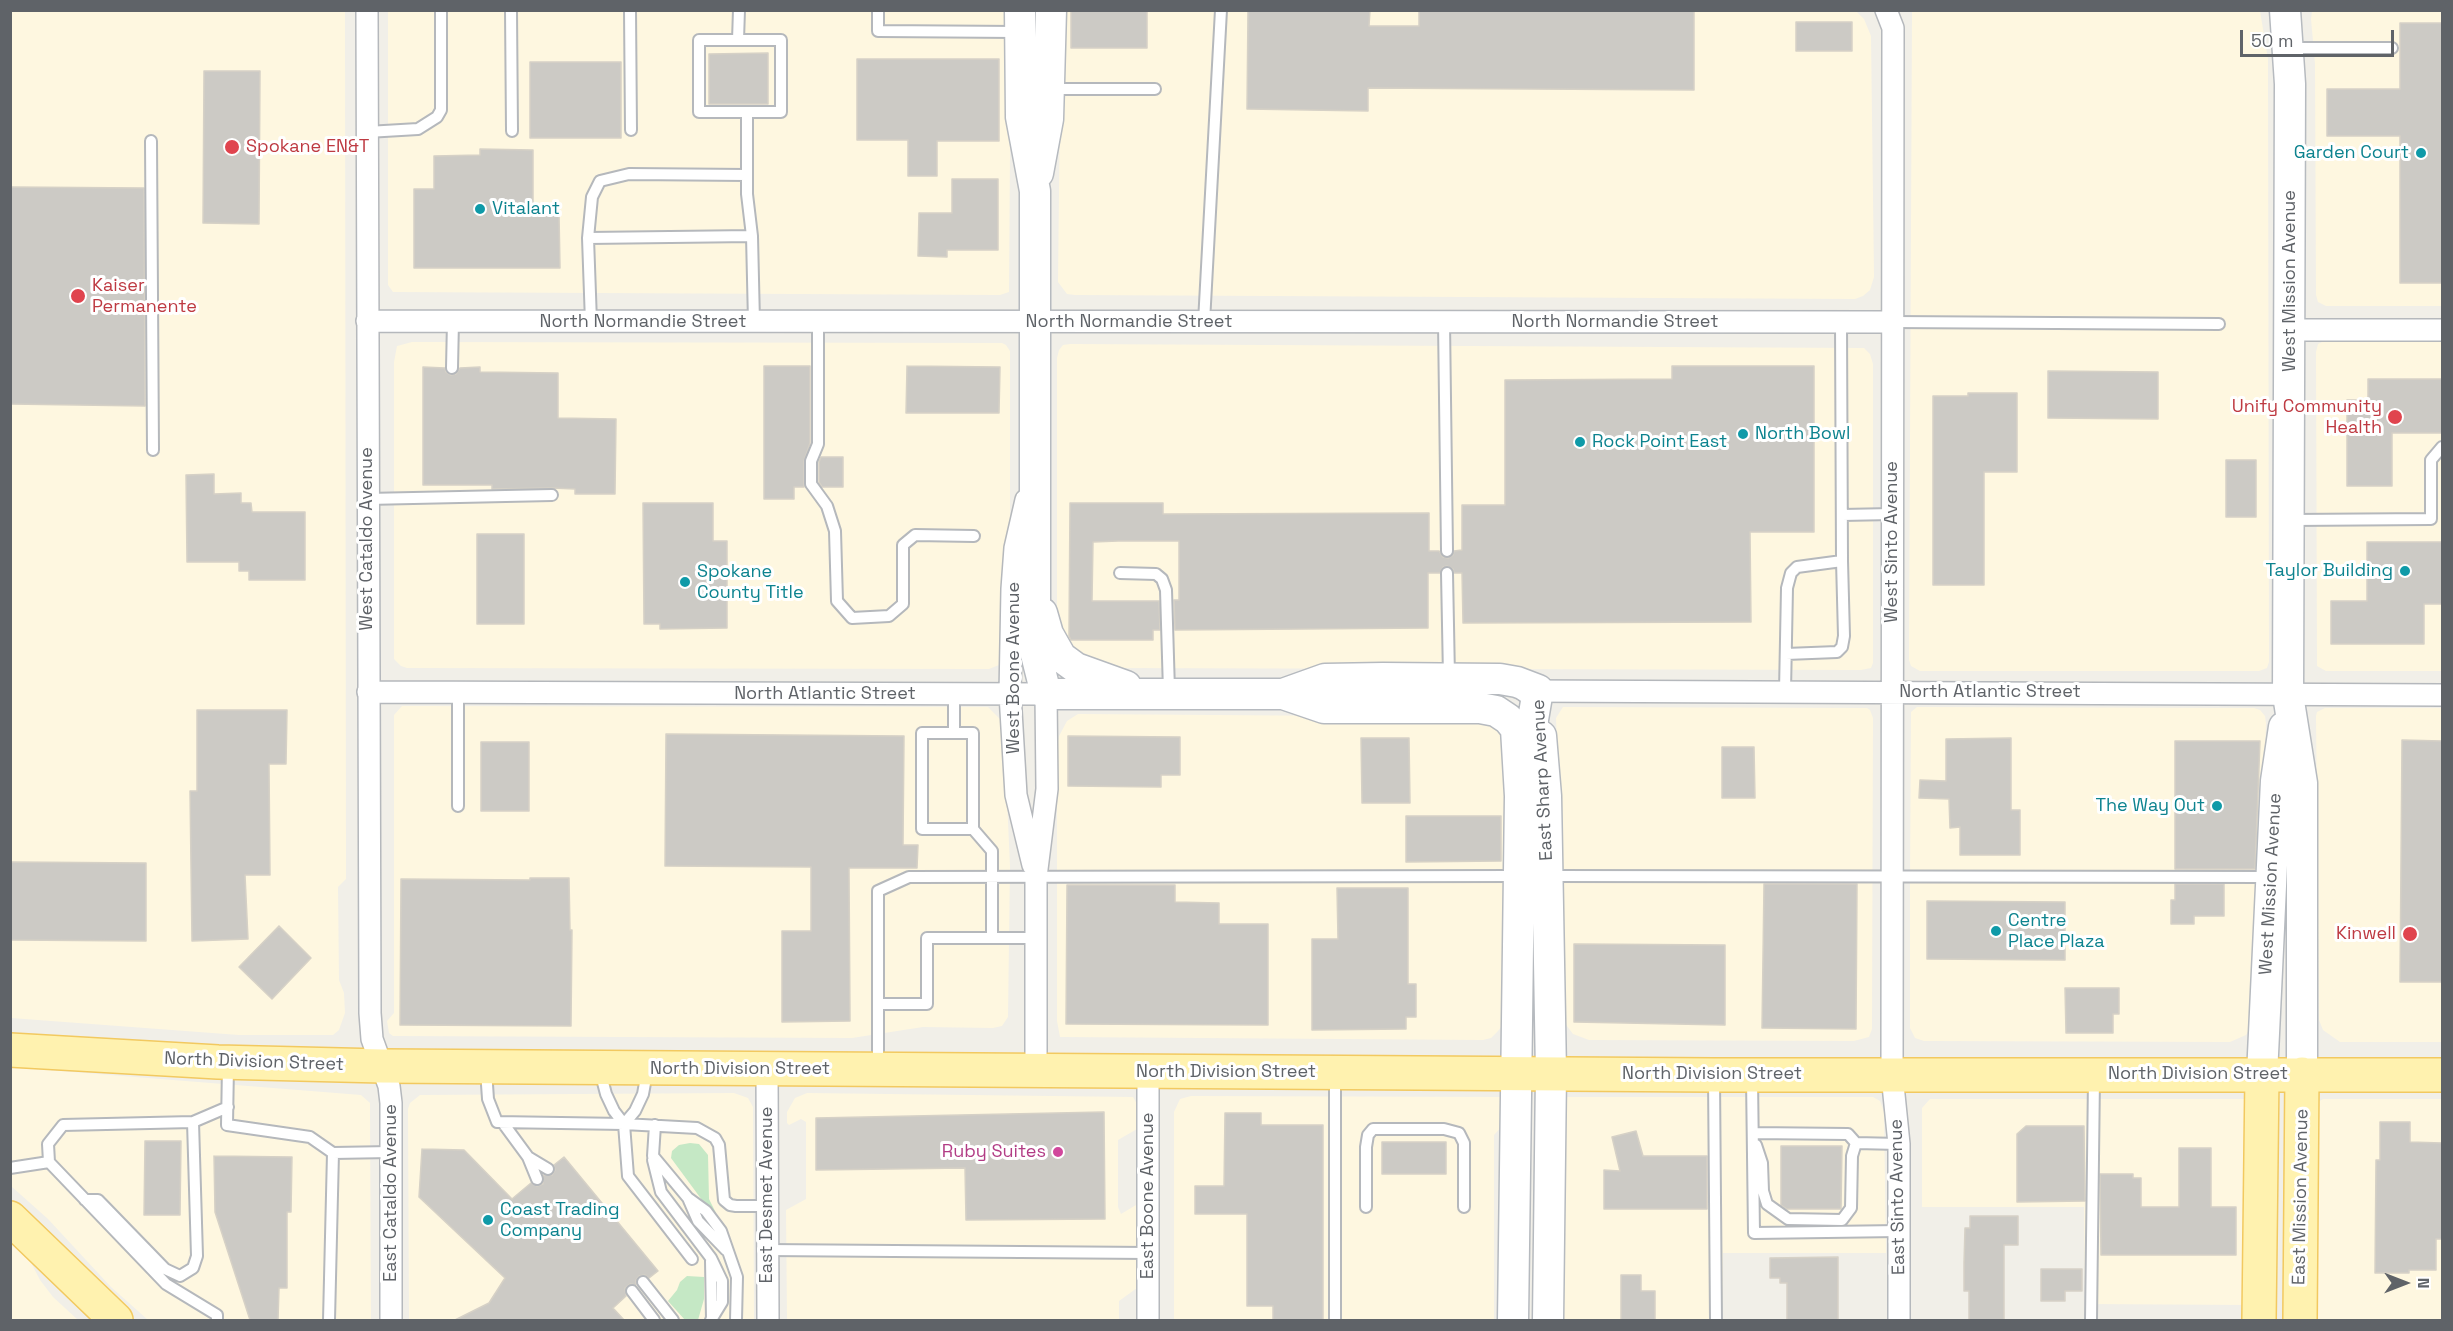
<!DOCTYPE html>
<style>
body{margin:0}
#map{position:relative;width:2453px;height:1331px;overflow:hidden;background:#f1efe8;font-family:"Space Grotesk",sans-serif}
canvas{display:block}
.frame{position:absolute;inset:0;border:12px solid #5f6368;pointer-events:none}
.north{position:absolute;left:2375px;top:1253px;width:60px;height:60px;-webkit-text-stroke:4px #fff;paint-order:stroke;rotate:90deg;font-size:16px;font-weight:700;line-height:24px;text-align:center;color:#5f6368}
.north::after{content:'';display:block;margin:auto;width:21px;height:27px;background:#5f6368;clip-path:polygon(50% 0,100% 100%,50% 72%,0 100%)}
.scale{position:absolute;left:2240px;top:30px;width:154px;height:27px;box-sizing:border-box;border:3px solid #5f6368;border-top:0;padding-left:8px;font-size:18px;line-height:21px;white-space:nowrap;color:#5f6368;-webkit-text-stroke:4px #fff;paint-order:stroke}
</style>
<div id="map">
<canvas width="2453" height="1331"></canvas>
<div class="frame"></div>
<div class="north">N</div>
<div class="scale">50 m</div>
</div>
<script>
const ctx = document.querySelector('canvas').getContext('2d');
ctx.lineJoin = 'round';
function fill(path, color) {
  ctx.fillStyle = color;
  ctx.fill(path, 'evenodd');
}
function shape(rows) {
  const path = new Path2D();
  for (const r of rows) {
    path.moveTo(r[0], r[1]);
    for (let i = 2; i < r.length; i += 2) path.lineTo(r[i], r[i + 1]);
  }
  return path;
}
function trace(path, color, width, dash) {
  ctx.strokeStyle = color;
  ctx.lineWidth = width;
  ctx.lineCap = dash ? 'butt' : 'round';
  ctx.setLineDash(dash || []);
  ctx.stroke(path);
}
function label(font, color, halo, rows, align = 'center') {
  ctx.font = font + ' "Space Grotesk",sans-serif';
  ctx.lineWidth = 6;
  ctx.setLineDash([]);
  ctx.textBaseline = 'middle';
  ctx.strokeStyle = halo;
  ctx.fillStyle = color;
  for (const [text, x, y, turn = 0] of rows) {
    ctx.save();
    ctx.translate(x, y);
    ctx.rotate((+turn || 0) * Math.PI / 180);
    ctx.textAlign = isNaN(turn) ? turn : align;
    if (halo) ctx.strokeText(text, 0, 0);
    ctx.fillText(text, 0, 0);
    ctx.restore();
  }
}
fill(shape([
 [1855,10,1864,19,1871,36,1874,277,1870,290,1863,296,1855,299,1075,295,1067,294,1058,282,1061,11],
 [10,11,345,11,346,879,338,887,339,980,344,993,345,1013,339,1030,333,1035,239,1035,11,1018],
 [388,11,1011,11,1009,292,1000,295,393,292,388,285],
 [1912,11,2260,11,2268,59,2269,662,2267,668,2259,671,1920,671,1911,666,1909,660],
 [2312,11,2442,11,2442,306,2326,306,2318,302,2316,295,2315,64,2311,19],
 [2324,341,2442,342,2442,671,2326,671,2317,666,2316,352,2318,344],
 [412,342,1002,343,1006,345,1010,351,1010,543,1002,660,999,665,989,669,407,668,401,666,394,659,394,362,397,346],
 [1070,344,1864,348,1870,354,1873,364,1873,663,1871,668,1861,670,1102,668,1073,655,1057,620,1057,358,1059,350,1063,345],
 [402,706,988,707,1001,720,1004,732,1010,866,1008,1017,1002,1026,993,1028,923,1027,852,1038,393,1036,389,1033,387,1021,394,1013,394,715],
 [1563,707,1867,708,1870,710,1873,718,1872,1029,1869,1037,1854,1041,1589,1040,1573,1034,1564,1022,1562,1012,1564,936,1556,718],
 [1917,707,2254,708,2260,710,2265,716,2266,723,2261,884,2252,1025,2246,1035,2230,1042,1924,1041,1915,1038,1910,1028,1910,884,1911,712],
 [2325,708,2442,708,2442,1042,2340,1042,2323,1030,2319,1020,2316,716,2317,712],
 [1078,714,1487,717,1509,733,1502,1026,1498,1031,1491,1038,1483,1040,1060,1037,1057,1021,1057,747,1059,736,1067,721],
 [10,1067,361,1095,370,1103,370,1108,371,1320,148,1320,111,1287,48,1219,11,1186],
 [734,1093,748,1098,753,1107,754,1320,409,1320,408,1109,410,1103,420,1095],
 [807,1093,1133,1097,1137,1104,1137,1129,1118,1140,1118,1207,1121,1214,1136,1205,1137,1206,1137,1288,1119,1301,1119,1320,787,1320,786,1210,806,1199,806,1122,801,1119,789,1125,787,1123,787,1112,795,1098],
 [1191,1096,1502,1097,1505,1123,1494,1135,1494,1320,1174,1320,1174,1112,1180,1099],
 [1565,1097,1873,1097,1880,1101,1884,1112,1886,1253,1723,1253,1723,1320,1559,1320],
 [1930,1099,2247,1099,2250,1305,2085,1304,2084,1207,1922,1207,1922,1108],
 [2323,1099,2442,1099,2442,1320,2315,1320,2318,1102],
 [10,1233,23,1247,40,1280,53,1297,78,1320,11,1320]
]), '#fef7e0');
fill(shape([
 [690,1143,699,1144,708,1155,709,1199,716,1213,713,1215,671,1158,672,1151,679,1145],
 [687,1276,704,1277,704,1299,698,1320,685,1320,668,1301,677,1290,680,1282]
]), '#c5e8c5');
const building = shape([
 [1071,10,1147,10,1147,48,1071,48,1071,10],
 [1248,10,1370,10,1369,26,1419,26,1419,10,1694,10,1694,90,1368,88,1368,111,1247,109,1248,10],
 [1796,22,1852,22,1852,51,1796,51,1796,22],
 [2400,23,2442,23,2442,283,2400,283,2400,136,2327,136,2327,89,2400,89,2400,23],
 [768,53,768,104,709,104,709,54,768,53],
 [857,59,999,59,999,141,937,141,937,176,908,176,908,140,857,140,857,59],
 [530,62,621,62,621,138,530,138,530,62],
 [204,71,260,71,259,224,203,223,204,71],
 [480,149,533,150,533,204,559,214,560,268,414,268,414,189,434,189,434,156,480,155,480,149],
 [952,179,998,179,998,250,947,250,947,257,918,256,919,213,952,213,952,179],
 [10,187,144,188,145,406,10,404,10,187],
 [764,366,810,366,810,443,804,461,804,487,794,487,794,499,764,499,764,366],
 [907,366,1000,367,999,413,906,413,907,366],
 [1672,366,1814,366,1814,532,1750,532,1751,622,1463,623,1462,573,1454,573,1453,569,1447,566,1443,567,1440,573,1428,573,1428,628,1175,630,1174,600,1179,600,1179,541,1118,541,1093,542,1092,601,1159,601,1160,630,1153,630,1153,640,1071,640,1069,636,1070,503,1163,503,1163,514,1429,513,1429,551,1439,551,1443,557,1448,558,1453,555,1454,551,1462,550,1462,505,1505,505,1505,380,1672,379,1672,366],
 [423,367,445,368,446,372,451,375,456,374,460,368,480,367,480,372,558,373,558,418,616,419,615,494,575,494,575,489,552,488,492,489,492,485,423,485,423,367],
 [2048,371,2158,372,2158,419,2048,418,2048,371],
 [2368,379,2442,379,2442,433,2392,433,2392,486,2347,486,2347,400,2368,400,2368,379],
 [1968,393,2017,393,2017,472,1984,472,1984,585,1933,585,1933,396,1968,396,1968,393],
 [821,457,843,457,843,487,822,487,819,482,819,462,821,457],
 [2226,460,2256,460,2256,517,2226,517,2226,460],
 [214,474,214,494,241,493,241,503,251,503,252,512,305,512,305,580,249,580,249,571,239,571,239,562,187,562,186,475,214,474],
 [643,503,713,503,713,541,727,541,727,628,660,629,660,624,644,624,643,503],
 [477,534,524,534,524,624,477,624,477,534],
 [2367,542,2442,542,2442,604,2424,604,2424,644,2331,644,2331,601,2367,601,2367,542],
 [197,710,287,710,286,764,269,764,270,875,245,875,248,939,192,941,190,791,197,791,197,710],
 [666,734,904,736,903,845,918,845,917,868,849,868,850,1021,782,1022,782,931,811,931,811,867,665,866,666,734],
 [1068,736,1180,737,1180,775,1161,775,1161,787,1068,786,1068,736],
 [1361,738,1409,738,1410,803,1362,803,1361,738],
 [2011,738,2011,810,2020,810,2020,855,1960,855,1960,827,1950,828,1949,799,1919,798,1920,780,1946,781,1946,739,2011,738],
 [2402,740,2442,741,2442,982,2400,982,2402,740],
 [2175,741,2260,741,2255,869,2175,869,2175,741],
 [481,742,529,742,529,811,481,811,481,742],
 [1722,747,1754,747,1755,798,1722,798,1722,747],
 [1406,816,1501,816,1501,861,1406,862,1406,816],
 [10,862,146,863,146,941,10,940,10,862],
 [530,878,569,878,570,930,572,930,571,1026,400,1025,401,879,530,880,530,878],
 [1764,884,1857,884,1856,1029,1762,1028,1764,884],
 [2175,884,2224,884,2224,916,2194,916,2194,924,2171,924,2171,900,2175,900,2175,884],
 [1067,885,1175,885,1175,902,1219,903,1219,924,1268,924,1268,1025,1066,1024,1067,885],
 [1337,888,1408,888,1408,984,1416,984,1416,1017,1406,1017,1406,1029,1312,1030,1312,939,1338,939,1337,888],
 [1927,901,2065,902,2065,960,1927,959,1927,901],
 [279,926,311,958,272,999,239,967,279,926],
 [1574,944,1725,945,1725,1025,1574,1022,1574,944],
 [2065,988,2119,988,2119,1014,2113,1014,2113,1033,2066,1033,2065,988],
 [1104,1112,1105,1219,966,1220,965,1168,816,1170,816,1118,1104,1112],
 [1225,1113,1261,1113,1261,1125,1323,1125,1323,1320,1273,1320,1273,1306,1247,1306,1247,1214,1195,1214,1195,1186,1224,1186,1225,1113],
 [2380,1122,2410,1122,2410,1142,2442,1143,2442,1239,2436,1239,2436,1270,2409,1270,2409,1273,2375,1273,2376,1160,2380,1160,2380,1122],
 [2026,1126,2084,1126,2085,1201,2017,1202,2017,1134,2026,1126],
 [1636,1131,1643,1156,1707,1156,1707,1209,1604,1209,1604,1170,1620,1171,1612,1137,1636,1131],
 [145,1141,181,1141,180,1215,144,1215,145,1141],
 [1382,1142,1446,1142,1446,1174,1382,1174,1382,1142],
 [1781,1146,1842,1146,1841,1209,1787,1209,1781,1205,1781,1146],
 [2179,1148,2211,1148,2211,1207,2236,1207,2236,1255,2101,1255,2100,1174,2133,1174,2133,1178,2141,1178,2141,1207,2179,1207,2179,1148],
 [422,1149,464,1150,512,1199,531,1183,537,1186,543,1184,543,1175,552,1175,555,1170,554,1165,564,1157,658,1271,649,1278,645,1275,639,1276,636,1280,636,1285,630,1284,625,1288,626,1296,613,1308,624,1320,455,1320,489,1303,505,1278,419,1197,422,1149],
 [214,1156,292,1157,291,1212,287,1212,287,1288,279,1288,278,1320,250,1320,215,1212,214,1156],
 [1970,1216,2018,1216,2018,1245,2004,1245,2004,1320,1969,1320,1969,1291,1964,1291,1964,1263,1965,1228,1970,1228,1970,1216],
 [1838,1257,1838,1320,1787,1320,1787,1283,1780,1283,1780,1278,1770,1278,1770,1258,1838,1257],
 [2041,1269,2082,1269,2082,1291,2065,1291,2065,1301,2041,1301,2041,1269],
 [1621,1275,1641,1275,1641,1291,1655,1291,1655,1320,1621,1320,1621,1275]
]);
fill(building, '#cccac5');
trace(building, '#d6d1c6', 1.5);
const lane = shape([
 [511,10,512,131],
 [630,10,631,130],
 [878,10,878,31,1017,32],
 [699,40,781,40,781,112,699,112,699,40],
 [738,40,739,10],
 [2290,48,2392,48],
 [1050,89,1155,89],
 [747,112,747,194,752,236,754,322],
 [367,132,418,129,437,117,441,110,441,10],
 [151,141,153,450],
 [588,238,752,236],
 [591,322,588,238,592,197,600,181,629,174,747,175],
 [818,322,818,444,811,461,811,484,827,506,835,531,837,601,852,618,889,616,903,604,903,545,915,535,974,536],
 [1204,322,1221,10],
 [1444,322,1447,551],
 [1841,322,1842,561],
 [1892,322,2219,324],
 [452,368,453,321],
 [367,499,552,495],
 [1842,515,1892,514],
 [2291,520,2431,519,2431,460,2442,447],
 [1120,573,1156,574,1162,579,1166,590,1169,691],
 [1447,573,1449,677],
 [1785,691,1787,588,1791,573,1797,567,1842,561,1844,636,1842,647,1837,652,1786,654],
 [954,694,954,733,973,733,973,829,922,829,922,733,954,733],
 [458,806,458,692],
 [1550,876,2270,877],
 [992,938,1036,938],
 [878,1004,927,1004,927,938,992,938,992,851,973,829],
 [228,1066,227,1125,310,1137,333,1153,329,1320],
 [878,1066,878,891,909,877,1518,876],
 [486,1070,488,1099,497,1122,624,1124,697,1128,715,1138,719,1145,724,1200,730,1205,736,1206,767,1206],
 [600,1071,606,1094,614,1111,624,1124,635,1111,643,1094,647,1072],
 [1335,1076,1335,1320],
 [1714,1078,1716,1320],
 [1752,1079,1754,1233,1899,1231],
 [503,1123,528,1157,537,1179],
 [624,1124,628,1176,692,1259],
 [655,1125,653,1156,688,1198,706,1211,721,1231,737,1277,736,1320],
 [1753,1133,1848,1134,1856,1143,1899,1144],
 [1756,1145,1762,1163,1763,1191,1767,1204,1788,1219,1842,1220,1851,1208,1852,1156,1856,1143],
 [333,1153,391,1152],
 [528,1157,548,1169],
 [653,1160,661,1192,711,1258,722,1281,722,1302,711,1320],
 [10,1168,49,1162],
 [688,1198,698,1221,726,1250],
 [85,1200,98,1200,165,1269,180,1276,193,1268,197,1256,193,1122],
 [1366,1207,1366,1147,1368,1135,1373,1129,1444,1129,1459,1133,1464,1143,1464,1207],
 [767,1250,1148,1253],
 [711,1261,712,1319],
 [643,1282,673,1320],
 [632,1291,654,1320],
 [217,1320,217,1315,166,1284,49,1162,48,1144,63,1125,193,1122,228,1107],
 [2091,1320,2094,1078]
]);
const street = shape([
 [367,10,370,1013,372,1039,389,1086,391,1103,391,1320],
 [1886,10,1893,28,1892,1075,1899,1144,1899,1320],
 [367,321,1891,322],
 [2290,330,2442,330],
 [1026,500,1015,548,1012,589,1010,694,1016,795,1033,865],
 [1525,691,2442,695],
 [368,692,1046,694,1047,789,1036,877,1036,1071],
 [767,1070,768,1320],
 [1148,1071,1148,1320]
]);
const secondary = shape([
 [1020,10,1021,117,1035,191,1035,626,1036,654,1046,694,1283,694,1324,708,1480,708,1496,711,1508,719,1516,729,1520,796],
 [2285,10,2290,84,2288,695,2302,783,2302,1074],
 [1038,173,1048,119,1051,10],
 [1042,613,1048,634,1061,657,1076,668,1126,686],
 [1283,694,1325,679,1383,678,1500,679,1517,682,1538,690],
 [1541,736,1546,796,1551,1073,1548,1320],
 [2262,1075,2276,781,2284,727],
 [1513,1320,1520,796,1538,690]
]);
const primary = shape([
 [10,1050,218,1062,382,1066,1714,1075,2442,1075],
 [10,1218,116,1320],
 [2259,1320,2262,1075],
 [2300,1320,2302,1074]
]);
trace(lane, '#b5b8bc', 14);
trace(street, '#b5b8bc', 24);
trace(secondary, '#b6babf', 33);
trace(primary, '#f2c960', 36);
trace(lane, '#fff', 10);
trace(street, '#fff', 21);
trace(secondary, '#fff', 30);
trace(primary, '#fff2af', 33);
for (const [x, y, r, color] of [
 [232,147,8,"#e0444e"],
 [2421,153,6,"#0f9aa8"],
 [480,209,6,"#0f9aa8"],
 [78,296,8,"#e0444e"],
 [2395,417,8,"#e0444e"],
 [1743,434,6,"#0f9aa8"],
 [1580,442,6,"#0f9aa8"],
 [2405,571,6,"#0f9aa8"],
 [685,582,6,"#0f9aa8"],
 [2217,806,6,"#0f9aa8"],
 [1996,931,6,"#0f9aa8"],
 [2410,934,8,"#e0444e"],
 [1058,1152,6,"#d1479c"],
 [488,1220,6,"#0f9aa8"]
]) {
  const dot = new Path2D();
  dot.arc(x, y, r, 0, 2 * Math.PI);
  ctx.fillStyle = color;
  ctx.fill(dot);
  trace(dot, '#fff', 2);
}
label('18px', '#be3a42', '#fff', [
 ["Spokane EN&T",246,147],
 ["Kaiser",92,286],
 ["Permanente",92,307],
 ["Unify Community",2382,407,"right"],
 ["Health",2382,428,"right"],
 ["Kinwell",2396,934,"right"]
], 'left');
label('18px', '#0d838f', '#fff', [
 ["Garden Court",2409,153,"right"],
 ["Vitalant",492,209],
 ["North Bowl",1755,434],
 ["Rock Point East",1592,442],
 ["Taylor Building",2393,571,"right"],
 ["Spokane",697,572],
 ["County Title",697,593],
 ["The Way Out",2205,806,"right"],
 ["Centre",2008,921],
 ["Place Plaza",2008,942],
 ["Coast Trading",500,1210],
 ["Company",500,1231]
], 'left');
label('18px', '#5f6368', '#fff', [
 ["West Mission Avenue",2290,281,-90],
 ["North Normandie Street",643,322],
 ["North Normandie Street",1129,322],
 ["North Normandie Street",1615,322],
 ["West Cataldo Avenue",367,539,-90],
 ["West Sinto Avenue",1892,542,-90],
 ["West Boone Avenue",1014,668,-90],
 ["North Atlantic Street",1990,692],
 ["North Atlantic Street",825,694],
 ["East Sharp Avenue",1543,780,-93],
 ["West Mission Avenue",2271,884,-87],
 ["North Division Street",254,1062,2],
 ["North Division Street",740,1069],
 ["North Division Street",1226,1072],
 ["North Division Street",1712,1074],
 ["North Division Street",2198,1074],
 ["East Cataldo Avenue",391,1193,-90],
 ["East Desmet Avenue",767,1195,-90],
 ["East Boone Avenue",1148,1196,-90],
 ["East Sinto Avenue",1898,1197,-91],
 ["East Mission Avenue",2301,1197,-89]
]);
label('18px', '#b23c85', '#fff', [
 ["Ruby Suites",1046,1152]
], 'right');
</script>
